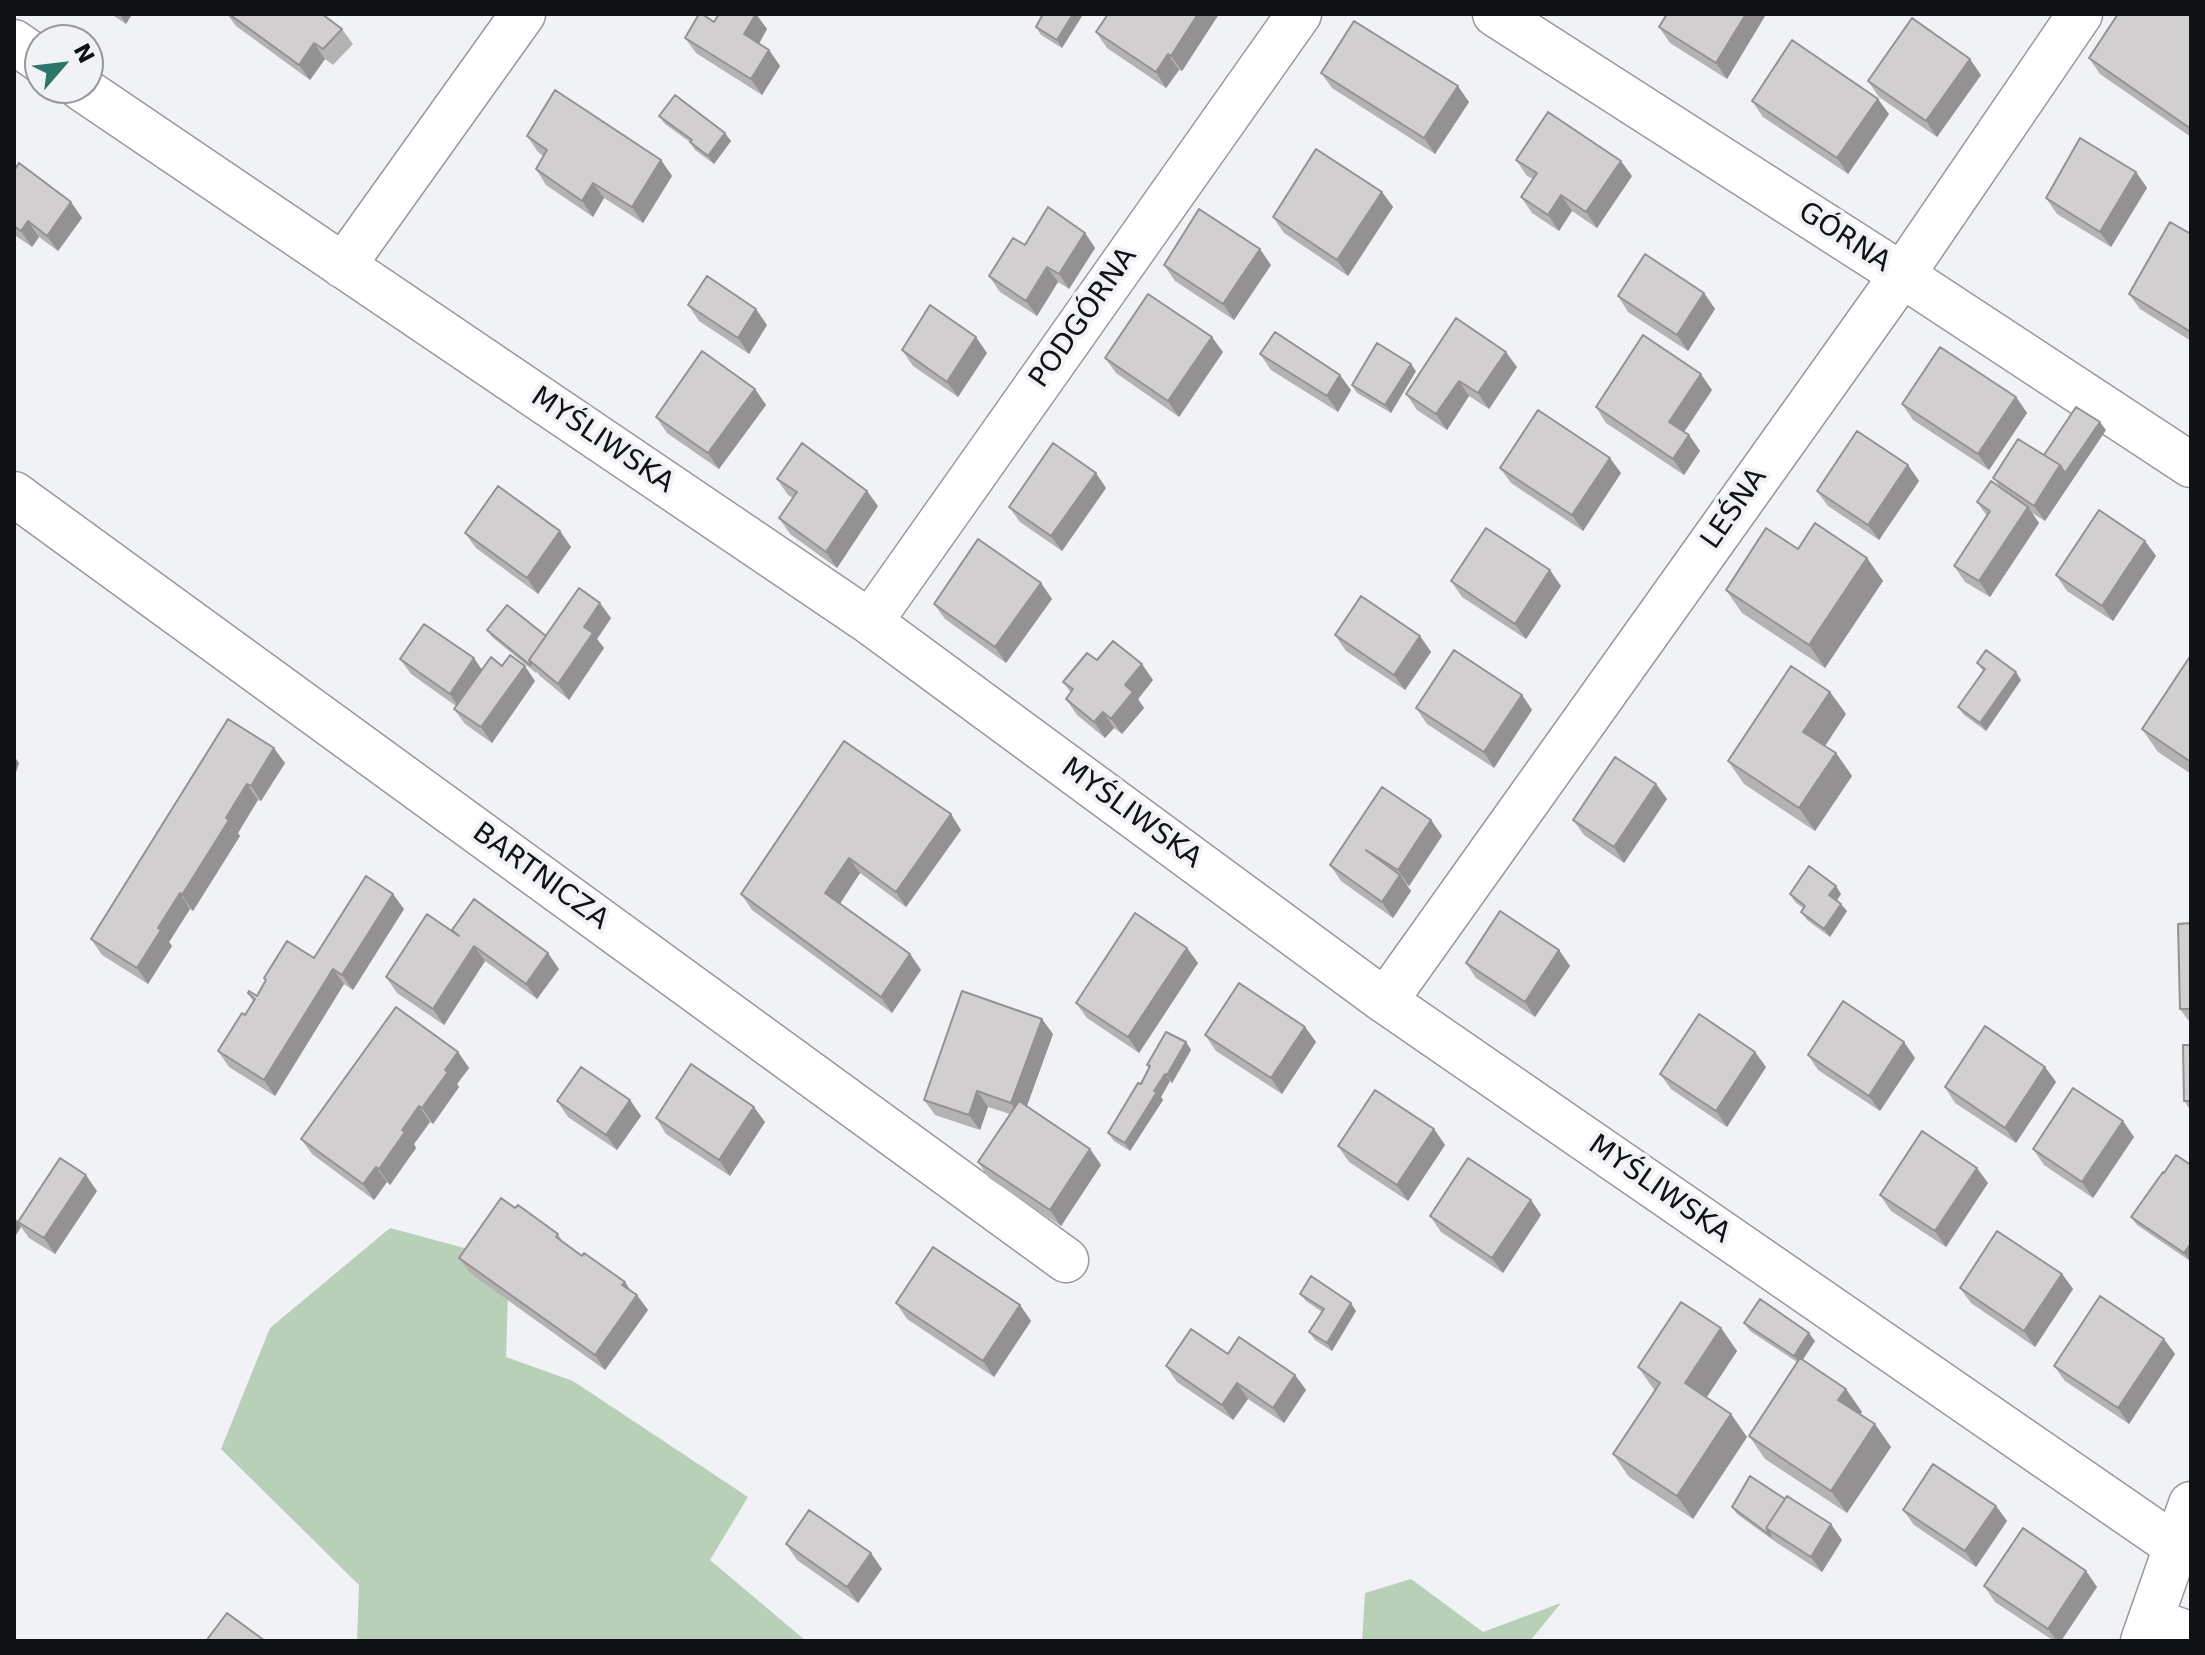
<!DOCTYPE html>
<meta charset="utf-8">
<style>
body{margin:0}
#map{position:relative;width:2205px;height:1655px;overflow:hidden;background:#f0f2f5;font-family:"DejaVu Sans",sans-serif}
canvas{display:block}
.frame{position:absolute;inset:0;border:16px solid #111213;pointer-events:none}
.north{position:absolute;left:24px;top:24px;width:80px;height:80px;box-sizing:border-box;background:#f0f2f5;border:2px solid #97989b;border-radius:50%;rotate:62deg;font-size:22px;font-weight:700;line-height:32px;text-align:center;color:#111213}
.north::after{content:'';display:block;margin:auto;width:28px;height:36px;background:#2d746b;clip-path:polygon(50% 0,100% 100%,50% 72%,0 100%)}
</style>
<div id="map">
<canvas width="2205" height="1655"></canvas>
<div class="frame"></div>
<div class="north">N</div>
</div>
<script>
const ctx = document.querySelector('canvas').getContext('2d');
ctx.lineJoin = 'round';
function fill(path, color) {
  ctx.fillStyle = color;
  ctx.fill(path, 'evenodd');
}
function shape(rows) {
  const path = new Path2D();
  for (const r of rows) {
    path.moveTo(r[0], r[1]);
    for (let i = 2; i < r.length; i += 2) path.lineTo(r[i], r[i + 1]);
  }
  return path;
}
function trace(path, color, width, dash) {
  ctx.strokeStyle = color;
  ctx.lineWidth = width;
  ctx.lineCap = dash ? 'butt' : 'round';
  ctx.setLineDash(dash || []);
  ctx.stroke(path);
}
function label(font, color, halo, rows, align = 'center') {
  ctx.font = font + ' "DejaVu Sans",sans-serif';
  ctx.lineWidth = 8;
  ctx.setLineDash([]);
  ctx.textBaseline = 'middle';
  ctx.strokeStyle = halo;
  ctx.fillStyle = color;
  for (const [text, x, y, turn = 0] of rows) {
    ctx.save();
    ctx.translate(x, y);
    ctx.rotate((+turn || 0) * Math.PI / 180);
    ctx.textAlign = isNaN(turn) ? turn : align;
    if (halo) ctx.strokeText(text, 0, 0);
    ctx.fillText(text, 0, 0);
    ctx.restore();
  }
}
fill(shape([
 [390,1228,509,1260,506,1357,573,1381,748,1497,710,1560,806,1641,357,1641,359,1585,221,1449,270,1328],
 [1411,1579,1483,1632,1561,1603,1530,1641,1362,1641,1365,1593]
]), '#b7d0b7');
const minor = shape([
 [1495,14,1902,275,2191,465],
 [14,42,40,60],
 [81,88,870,622,1385,1001,2177,1547],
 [343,266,523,14],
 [14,494,1066,1260],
 [870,622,1299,14],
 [1385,1001,1902,275,2080,14],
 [2151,1621,2191,1634],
 [2143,1641,2191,1504]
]);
trace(minor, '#97999b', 47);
trace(minor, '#fff', 44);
fill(shape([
 [111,14,132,14,126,24],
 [227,14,322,14,342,29,353,44,333,65,325,59,310,80,236,26],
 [756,14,767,29,759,44,769,50,780,66,762,95,696,53,685,38,714,22],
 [1219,14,1182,71,1179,70,1166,88,1107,48,1096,32],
 [1667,14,1764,14,1765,16,1727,79,1670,43,1659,27],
 [2191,14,2191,137,2100,74,2089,58],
 [1082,16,1062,48,1041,35,1036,27],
 [1321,73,1469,102,1435,154,1332,88],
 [1981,75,1937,137,1879,97,1868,81],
 [1752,101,1889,114,1848,174,1763,117],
 [659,116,731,141,714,164,695,150,690,142,665,124],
 [527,136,661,160,672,176,643,223,604,198,593,217,546,185,536,169,543,156,538,152],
 [1516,160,1632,176,1597,228,1572,211,1559,231,1532,213,1521,197,1533,179,1527,176],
 [14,171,71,202,82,218,58,251,39,237,32,247,16,236,14,232],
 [2136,172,2147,188,2111,247,2057,214,2046,198],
 [1382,192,1393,207,1348,276,1284,233,1273,217],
 [1085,233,1095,248,1069,289,1058,282,1037,316,1000,292,989,276,1025,245],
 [2191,234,2191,341,2140,309,2129,294],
 [1164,265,1271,265,1234,320,1175,281],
 [1704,293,1715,309,1688,351,1628,312,1618,296],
 [688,305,767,325,749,354,699,321],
 [902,350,987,353,958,397,913,366],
 [1223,352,1179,417,1116,373,1105,358],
 [1260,354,1351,390,1338,412,1271,370],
 [1517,367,1489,409,1469,396,1447,430,1417,410,1406,394],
 [1416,371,1391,413,1357,393,1352,385],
 [755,389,766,405,719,469,667,433,656,417],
 [1712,390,1684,432,1689,435,1700,451,1684,475,1606,423,1596,407],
 [2016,397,2027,413,1989,470,1913,420,1902,404],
 [2106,430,2045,521,2032,513,2039,523,1990,597,1965,582,1954,566,1987,516,1977,502,2000,487,1993,478],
 [1908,465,1919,481,1879,540,1828,506,1817,491],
 [1500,468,1621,473,1583,531,1511,483],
 [777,479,878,506,837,568,790,534,779,518,793,498,788,495],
 [1106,488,1062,551,1020,522,1009,507],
 [560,531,571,547,538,594,476,548,465,533],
 [2145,541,2156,556,2113,621,2067,591,2056,575],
 [1798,549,1867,558,1883,581,1825,668,1742,613,1726,590],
 [1451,581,1561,586,1526,639,1462,597],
 [1041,583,1052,599,1006,663,945,619,934,604],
 [611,618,597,639,604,648,569,700,540,676,537,672,536,673,492,637,487,630,546,636],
 [1335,635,1420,636,1431,652,1405,690,1346,651],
 [2191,655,2191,774,2158,752,2142,729],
 [400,659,482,670,502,666,535,681,492,743,465,724,454,709,456,706,411,674],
 [1097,660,1153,680,1138,699,1144,708,1122,734,1114,728,1105,738,1077,715,1066,699,1071,693,1063,682],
 [1977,663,2021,680,1986,731,1964,715,1958,707,1983,671],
 [1830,692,1846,714,1825,746,1836,753,1852,776,1815,831,1744,784,1728,761],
 [1522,695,1532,710,1494,768,1427,724,1416,708],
 [228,719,285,763,261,801,258,800,246,818,238,833,240,836,193,911,190,909,169,942,172,946,148,984,102,955,91,939],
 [844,741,961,830,906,907,860,873,840,904,910,954,921,970,892,1013,752,910,741,894],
 [1656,784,1667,799,1624,863,1584,835,1573,820],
 [1431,820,1442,836,1409,886,1406,884,1411,891,1393,918,1341,881,1330,865],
 [1790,894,1841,894,1837,900,1847,911,1830,937,1807,920,1801,912,1803,908,1795,902],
 [404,909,353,990,344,984,275,1096,229,1067,218,1051,245,1015,253,1001,248,993,257,996,266,981,264,978,314,958],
 [2191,923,2191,1024,2180,1009],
 [455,934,559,969,537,999,485,961,444,1025,397,993,386,977],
 [1187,948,1198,963,1139,1053,1087,1018,1076,1003],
 [1559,950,1570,966,1535,1017,1476,978,1466,963],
 [1305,1027,1316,1042,1282,1094,1216,1051,1205,1035],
 [1053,1034,1027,1106,1090,1149,1101,1165,1061,1226,989,1178,978,1162,1010,1114,988,1107,980,1130,935,1115,924,1100],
 [1186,1042,1191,1050,1172,1083,1170,1081,1161,1097,1163,1100,1130,1151,1114,1141,1108,1133,1141,1084,1149,1068,1147,1065],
 [2191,1045,2191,1111,2184,1101],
 [458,1052,469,1068,457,1084,459,1087,433,1124,430,1122,414,1144,416,1148,390,1185,387,1182,374,1200,312,1154,301,1139],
 [1755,1052,1766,1067,1727,1127,1671,1089,1660,1074],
 [1808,1055,1915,1058,1880,1111,1818,1070],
 [2045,1067,2056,1082,2016,1143,1955,1103,1945,1087],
 [630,1100,641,1116,617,1150,568,1117,557,1101],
 [656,1118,765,1122,730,1176,666,1134],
 [1434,1129,1445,1145,1408,1201,1349,1162,1338,1146],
 [2134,1137,2093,1198,2044,1165,2033,1149],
 [2164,1173,2190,1261,2137,1225,2131,1217],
 [1988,1183,1946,1247,1891,1211,1880,1195],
 [97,1191,55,1254,29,1238,21,1227,14,1238,14,1218,18,1222],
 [1531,1200,1541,1215,1503,1273,1441,1232,1430,1216],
 [515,1208,558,1234,564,1244,631,1290,648,1310,605,1370,470,1273,459,1258],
 [2062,1274,2073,1289,2035,1347,1971,1303,1960,1288],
 [1300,1294,1356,1311,1332,1351,1315,1340,1309,1332,1322,1312,1306,1301],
 [896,1303,1020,1305,1031,1321,994,1377,907,1319],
 [1744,1323,1815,1341,1802,1360,1846,1389,1862,1412,1860,1414,1891,1447,1847,1513,1765,1459,1749,1436,1797,1362,1750,1331],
 [1721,1328,1737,1351,1706,1398,1747,1437,1693,1519,1629,1477,1613,1454,1655,1391,1638,1367],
 [2164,1339,2175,1354,2129,1424,2065,1381,2054,1366],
 [1228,1354,1295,1375,1306,1390,1284,1423,1248,1399,1233,1420,1177,1382,1166,1366],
 [1996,1506,2007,1521,1976,1567,1914,1525,1903,1510],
 [1732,1507,1842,1540,1822,1572,1777,1543,1737,1514],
 [786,1544,882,1569,858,1603,797,1560],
 [2086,1571,2097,1587,2061,1641,2054,1641,1995,1602,1984,1586]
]), '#b5b2b4');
fill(shape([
 [122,14,132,14,126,24,121,16],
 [756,14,767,29,755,50,744,34],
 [1073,14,1081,14,1082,16,1062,48,1057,40],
 [1198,14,1219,14,1182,71,1171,56],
 [1746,14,1764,14,1765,16,1727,79,1716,63],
 [314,43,325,59,310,80,299,65],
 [769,50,780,66,762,95,751,79],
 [1168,54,1179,70,1166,88,1156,72],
 [1970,59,1981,75,1937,137,1926,121],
 [1458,86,1469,102,1435,154,1424,138],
 [1878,99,1889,114,1848,174,1837,158],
 [725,133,731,141,714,164,708,156],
 [661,160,672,176,643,223,632,207],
 [1621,161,1632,176,1597,228,1586,212],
 [2136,172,2147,188,2111,247,2100,232],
 [593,183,604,198,593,217,582,201],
 [1382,192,1393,207,1348,276,1337,260],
 [1561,195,1572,211,1559,231,1548,215],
 [71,202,82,218,58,251,47,236],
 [28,221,39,237,32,247,21,231],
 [1085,233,1095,248,1069,289,1059,274],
 [1260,249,1271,265,1234,320,1223,304],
 [1047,267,1058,282,1037,316,1026,301],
 [1704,293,1715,309,1688,351,1677,335],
 [756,309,767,325,749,354,738,338],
 [976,337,987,353,958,397,947,382],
 [1212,337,1223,352,1179,417,1168,401],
 [1506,352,1517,367,1489,409,1478,393],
 [1411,364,1416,371,1391,413,1385,405],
 [1701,374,1712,390,1680,438,1669,422],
 [1340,375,1351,390,1338,412,1327,396],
 [1459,381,1469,396,1447,430,1436,414],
 [755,389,766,405,719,469,708,453],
 [2016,397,2027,413,1989,470,1978,454],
 [2100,422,2106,430,2045,521,2034,506,2060,465],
 [1689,435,1700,451,1684,475,1673,459],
 [1610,458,1621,473,1583,531,1572,515],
 [1908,465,1919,481,1879,540,1868,525],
 [1096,473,1106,488,1062,551,1051,536],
 [867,491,878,506,837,568,826,552],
 [2028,507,2039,523,1990,597,1979,581],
 [560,531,571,547,538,594,527,578],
 [2145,541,2156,556,2113,621,2102,606],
 [1867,558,1883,581,1825,668,1809,645],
 [1550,570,1561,586,1526,639,1515,624],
 [1041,583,1052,599,1006,663,995,647],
 [600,603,611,618,597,639,604,648,569,700,558,684,584,627],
 [1420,636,1431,652,1405,690,1394,675],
 [474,658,485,674,460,709,450,694],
 [1142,664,1153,680,1138,699,1144,708,1122,734,1111,719,1125,685],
 [525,666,535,681,492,743,481,727],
 [2016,672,2021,680,1986,731,1980,723],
 [1830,692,1846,714,1819,755,1803,732],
 [1522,695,1532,710,1494,768,1484,752],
 [1103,712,1114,728,1105,738,1094,722],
 [274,748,285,763,261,801,251,786],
 [1836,753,1852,776,1815,831,1799,808],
 [14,756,19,763,14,779],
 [247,784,258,800,238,833,240,836,193,911,182,895,226,818],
 [1656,784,1667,799,1624,863,1614,847],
 [951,814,961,830,906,907,896,892],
 [1431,820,1442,836,1409,886,1398,870],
 [849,858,860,873,836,909,825,893],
 [1400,875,1411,891,1393,918,1382,902],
 [1836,886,1841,894,1835,903,1829,895],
 [180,893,190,909,169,942,172,946,148,984,137,968,158,928],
 [393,894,404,909,353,990,342,975],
 [1841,904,1847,911,1830,937,1824,929],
 [474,946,485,961,444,1025,433,1009],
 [1187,948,1198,963,1139,1053,1128,1037],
 [1559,950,1570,966,1535,1017,1525,1002],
 [548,953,559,969,537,999,526,984],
 [910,954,921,970,892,1013,881,997],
 [333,969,344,984,275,1096,264,1080],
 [1042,1019,1053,1034,1022,1119,1011,1103],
 [1305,1027,1316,1042,1282,1094,1271,1078],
 [1186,1042,1191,1050,1172,1083,1167,1075],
 [1904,1042,1915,1058,1880,1111,1869,1096],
 [458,1052,469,1068,457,1084,459,1087,433,1124,422,1108,445,1070],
 [1755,1052,1766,1067,1727,1127,1716,1111],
 [2045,1067,2056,1082,2016,1143,2005,1128],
 [1165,1074,1170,1081,1161,1097,1163,1100,1130,1151,1125,1143],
 [977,1091,988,1107,980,1130,969,1115],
 [630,1100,641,1116,617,1150,606,1135],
 [419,1106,430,1122,414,1144,416,1148,390,1185,379,1169,402,1130],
 [754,1107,765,1122,730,1176,719,1160],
 [2123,1121,2134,1137,2093,1198,2082,1182],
 [1434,1129,1445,1145,1408,1201,1397,1185],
 [1090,1149,1101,1165,1061,1226,1050,1210],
 [376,1167,387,1182,374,1200,363,1184],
 [1977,1168,1988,1183,1946,1247,1935,1231],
 [86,1175,97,1191,55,1254,44,1238],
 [1531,1200,1541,1215,1503,1273,1492,1258],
 [16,1219,21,1227,14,1238,14,1222],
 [2191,1243,2191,1259,2190,1261,2184,1253],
 [2062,1274,2073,1289,2035,1347,2024,1331],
 [625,1282,635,1297,637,1295,648,1310,605,1370,595,1355],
 [1351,1303,1356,1311,1332,1351,1327,1343],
 [1020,1305,1031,1321,994,1377,983,1361],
 [1721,1328,1737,1351,1701,1406,1685,1383],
 [1809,1333,1815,1341,1800,1364,1794,1356],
 [2164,1339,2175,1354,2129,1424,2118,1408],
 [1295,1375,1306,1390,1284,1423,1273,1408],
 [1237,1383,1248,1399,1233,1420,1222,1405],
 [1846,1389,1862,1412,1854,1422,1838,1400],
 [1731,1414,1747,1437,1693,1519,1677,1496],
 [1875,1424,1891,1447,1847,1513,1831,1491],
 [1996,1506,2007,1521,1976,1567,1965,1551],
 [1831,1524,1842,1540,1822,1572,1811,1557],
 [871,1553,882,1569,858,1603,847,1587],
 [2086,1571,2097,1587,2061,1641,2057,1641,2048,1629]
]), '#939192');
const building = shape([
 [229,14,322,14,342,29,323,49,314,43,299,65,229,14],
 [699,14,702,14,714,22,719,14,756,14,744,34,769,50,751,79,685,38,699,14],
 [1043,14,1073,14,1057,40,1036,27,1043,14],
 [1108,14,1198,14,1171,56,1168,54,1156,72,1096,32,1108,14],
 [1667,14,1746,14,1716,63,1659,27,1667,14],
 [2118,14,2191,14,2191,129,2089,58,2118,14],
 [1912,18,1970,59,1926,121,1868,81,1912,18],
 [1354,21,1458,86,1424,138,1321,73,1354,21],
 [1792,40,1878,99,1837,158,1752,101,1792,40],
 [555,90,661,160,632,207,593,183,582,201,536,169,547,150,527,136,555,90],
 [675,95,725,133,708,156,690,142,692,140,659,116,675,95],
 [1548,112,1621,161,1586,212,1561,195,1548,215,1521,197,1537,173,1516,160,1548,112],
 [2080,138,2136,172,2100,232,2046,198,2080,138],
 [1316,149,1382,192,1337,260,1273,217,1316,149],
 [19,163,71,202,47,236,28,221,21,231,14,226,14,171,19,163],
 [1048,207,1085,233,1059,274,1047,267,1026,301,989,276,1013,238,1025,245,1048,207],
 [1199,209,1260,249,1223,304,1164,265,1199,209],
 [2170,222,2191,234,2191,332,2129,294,2170,222],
 [1645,254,1704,293,1677,335,1618,296,1645,254],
 [707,276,756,309,738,338,688,305,707,276],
 [1148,294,1212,337,1168,401,1105,358,1148,294],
 [930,305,976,337,947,382,902,350,930,305],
 [1456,318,1506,352,1478,393,1459,381,1436,414,1406,394,1456,318],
 [1275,332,1340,375,1327,396,1260,354,1275,332],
 [1643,335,1701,374,1669,422,1689,435,1673,459,1596,407,1643,335],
 [1377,343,1411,364,1385,405,1352,385,1377,343],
 [1940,347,2016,397,1978,454,1902,404,1940,347],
 [702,351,755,389,708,453,656,417,702,351],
 [2076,407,2100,422,2065,473,2060,465,2044,455,2076,407],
 [1538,410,1610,458,1572,515,1500,468,1538,410],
 [1857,431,1908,465,1868,525,1817,491,1857,431],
 [2018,439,2060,465,2034,506,1993,478,2018,439],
 [802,443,867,491,826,552,779,518,797,492,777,479,802,443],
 [1053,443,1096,473,1051,536,1009,507,1053,443],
 [1991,481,2028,507,1979,581,1954,566,1990,511,1977,502,1991,481],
 [498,486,560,531,527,578,465,533,498,486],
 [2099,510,2145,541,2102,606,2056,575,2099,510],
 [1815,523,1867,558,1809,645,1726,590,1766,528,1798,549,1815,523],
 [1486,528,1550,570,1515,624,1451,581,1486,528],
 [978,539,1041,583,995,647,934,604,978,539],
 [579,588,600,603,584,627,593,633,558,684,529,660,579,588],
 [1361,596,1420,636,1394,675,1335,635,1361,596],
 [507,605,546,636,529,660,531,664,530,665,487,630,507,605],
 [424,624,474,658,450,694,400,659,424,624],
 [1113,641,1142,664,1125,685,1133,692,1111,719,1103,712,1094,722,1066,699,1073,689,1063,682,1087,653,1097,660,1113,641],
 [1454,650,1522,695,1484,752,1416,708,1454,650],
 [1986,650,2016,672,1980,723,1958,707,1985,669,1977,663,1986,650],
 [510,655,525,666,481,727,454,709,491,657,502,666,510,655],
 [2191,655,2191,762,2142,729,2191,655],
 [1791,666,1830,692,1803,732,1836,753,1799,808,1728,761,1791,666],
 [228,719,274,748,251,786,247,784,235,803,226,818,229,820,182,895,180,893,158,928,161,930,137,968,91,939,228,719],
 [844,741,951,814,896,892,849,858,825,893,910,954,881,997,741,894,844,741],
 [1615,757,1656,784,1614,847,1573,820,1615,757],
 [1382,787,1431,820,1398,870,1366,850,1400,875,1382,902,1330,865,1382,787],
 [1809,866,1836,886,1829,895,1841,904,1824,929,1801,912,1805,906,1790,894,1809,866],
 [366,876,393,894,342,975,333,969,264,1080,218,1051,242,1013,245,1015,255,999,248,993,249,991,257,996,266,980,264,978,287,941,314,958,366,876],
 [474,899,548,953,526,984,474,946,433,1009,386,977,427,914,459,936,452,930,474,899],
 [1500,911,1559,950,1525,1002,1466,963,1500,911],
 [1135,913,1187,948,1128,1037,1076,1003,1135,913],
 [2191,923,2191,1009,2180,1009,2178,924,2191,923],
 [1239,983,1305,1027,1271,1078,1205,1035,1239,983],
 [962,991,1042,1019,1011,1103,977,1091,969,1115,924,1100,962,991],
 [1843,1001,1904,1042,1869,1096,1808,1055,1843,1001],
 [396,1007,458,1052,445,1070,448,1072,422,1108,419,1106,402,1130,405,1132,379,1169,376,1167,363,1184,301,1139,396,1007],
 [1699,1014,1755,1052,1716,1111,1660,1074,1699,1014],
 [1985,1026,2045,1067,2005,1128,1945,1087,1985,1026],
 [1166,1032,1186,1042,1167,1075,1165,1074,1154,1091,1157,1092,1125,1143,1108,1133,1138,1083,1141,1084,1150,1066,1147,1065,1166,1032],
 [2183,1045,2191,1045,2191,1101,2184,1101,2183,1045],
 [691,1064,754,1107,719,1160,656,1118,691,1064],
 [581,1067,630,1100,606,1135,557,1101,581,1067],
 [2073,1088,2123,1121,2082,1182,2033,1149,2073,1088],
 [1375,1090,1434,1129,1397,1185,1338,1146,1375,1090],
 [1019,1101,1090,1149,1050,1210,978,1162,1019,1101],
 [1922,1131,1977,1168,1935,1231,1880,1195,1922,1131],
 [2176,1155,2191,1165,2191,1243,2184,1253,2131,1217,2163,1172,2164,1173,2176,1155],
 [60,1158,86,1175,44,1238,18,1222,60,1158],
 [1468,1158,1531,1200,1492,1258,1430,1216,1468,1158],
 [501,1198,515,1208,518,1205,558,1234,556,1237,582,1256,584,1253,625,1282,622,1285,637,1295,595,1355,459,1258,501,1198],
 [1997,1231,2062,1274,2024,1331,1960,1288,1997,1231],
 [933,1247,1020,1305,983,1361,896,1303,933,1247],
 [1311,1276,1351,1303,1327,1343,1309,1332,1324,1309,1300,1294,1311,1276],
 [2100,1296,2164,1339,2118,1408,2054,1366,2100,1296],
 [1760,1299,1809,1333,1794,1356,1744,1323,1760,1299],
 [1681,1302,1721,1328,1685,1383,1731,1414,1677,1496,1613,1454,1660,1383,1638,1367,1681,1302],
 [1191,1329,1228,1354,1239,1337,1295,1375,1273,1408,1237,1383,1222,1405,1166,1366,1191,1329],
 [1800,1358,1846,1389,1838,1400,1875,1424,1831,1491,1749,1436,1800,1358],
 [1933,1464,1996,1506,1965,1551,1903,1510,1933,1464],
 [1750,1476,1785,1499,1766,1528,1771,1536,1732,1507,1750,1476],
 [1787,1496,1831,1524,1811,1557,1766,1528,1787,1496],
 [809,1510,871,1553,847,1587,786,1544,809,1510],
 [2023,1528,2086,1571,2048,1629,1984,1586,2023,1528],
 [227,1613,265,1641,206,1641,227,1613]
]);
fill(building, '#d2cfd1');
trace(building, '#939192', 2);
label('28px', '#111213', '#f0f2f5', [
 ["GÓRNA",1844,238,33],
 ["PODGÓRNA",1084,318,-55],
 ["MYŚLIWSKA",602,441,34],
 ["LEŚNA",1735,509,-55],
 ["MYŚLIWSKA",1131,814,36],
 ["BARTNICZA",540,877,36],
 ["MYŚLIWSKA",1659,1190,35]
]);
</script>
